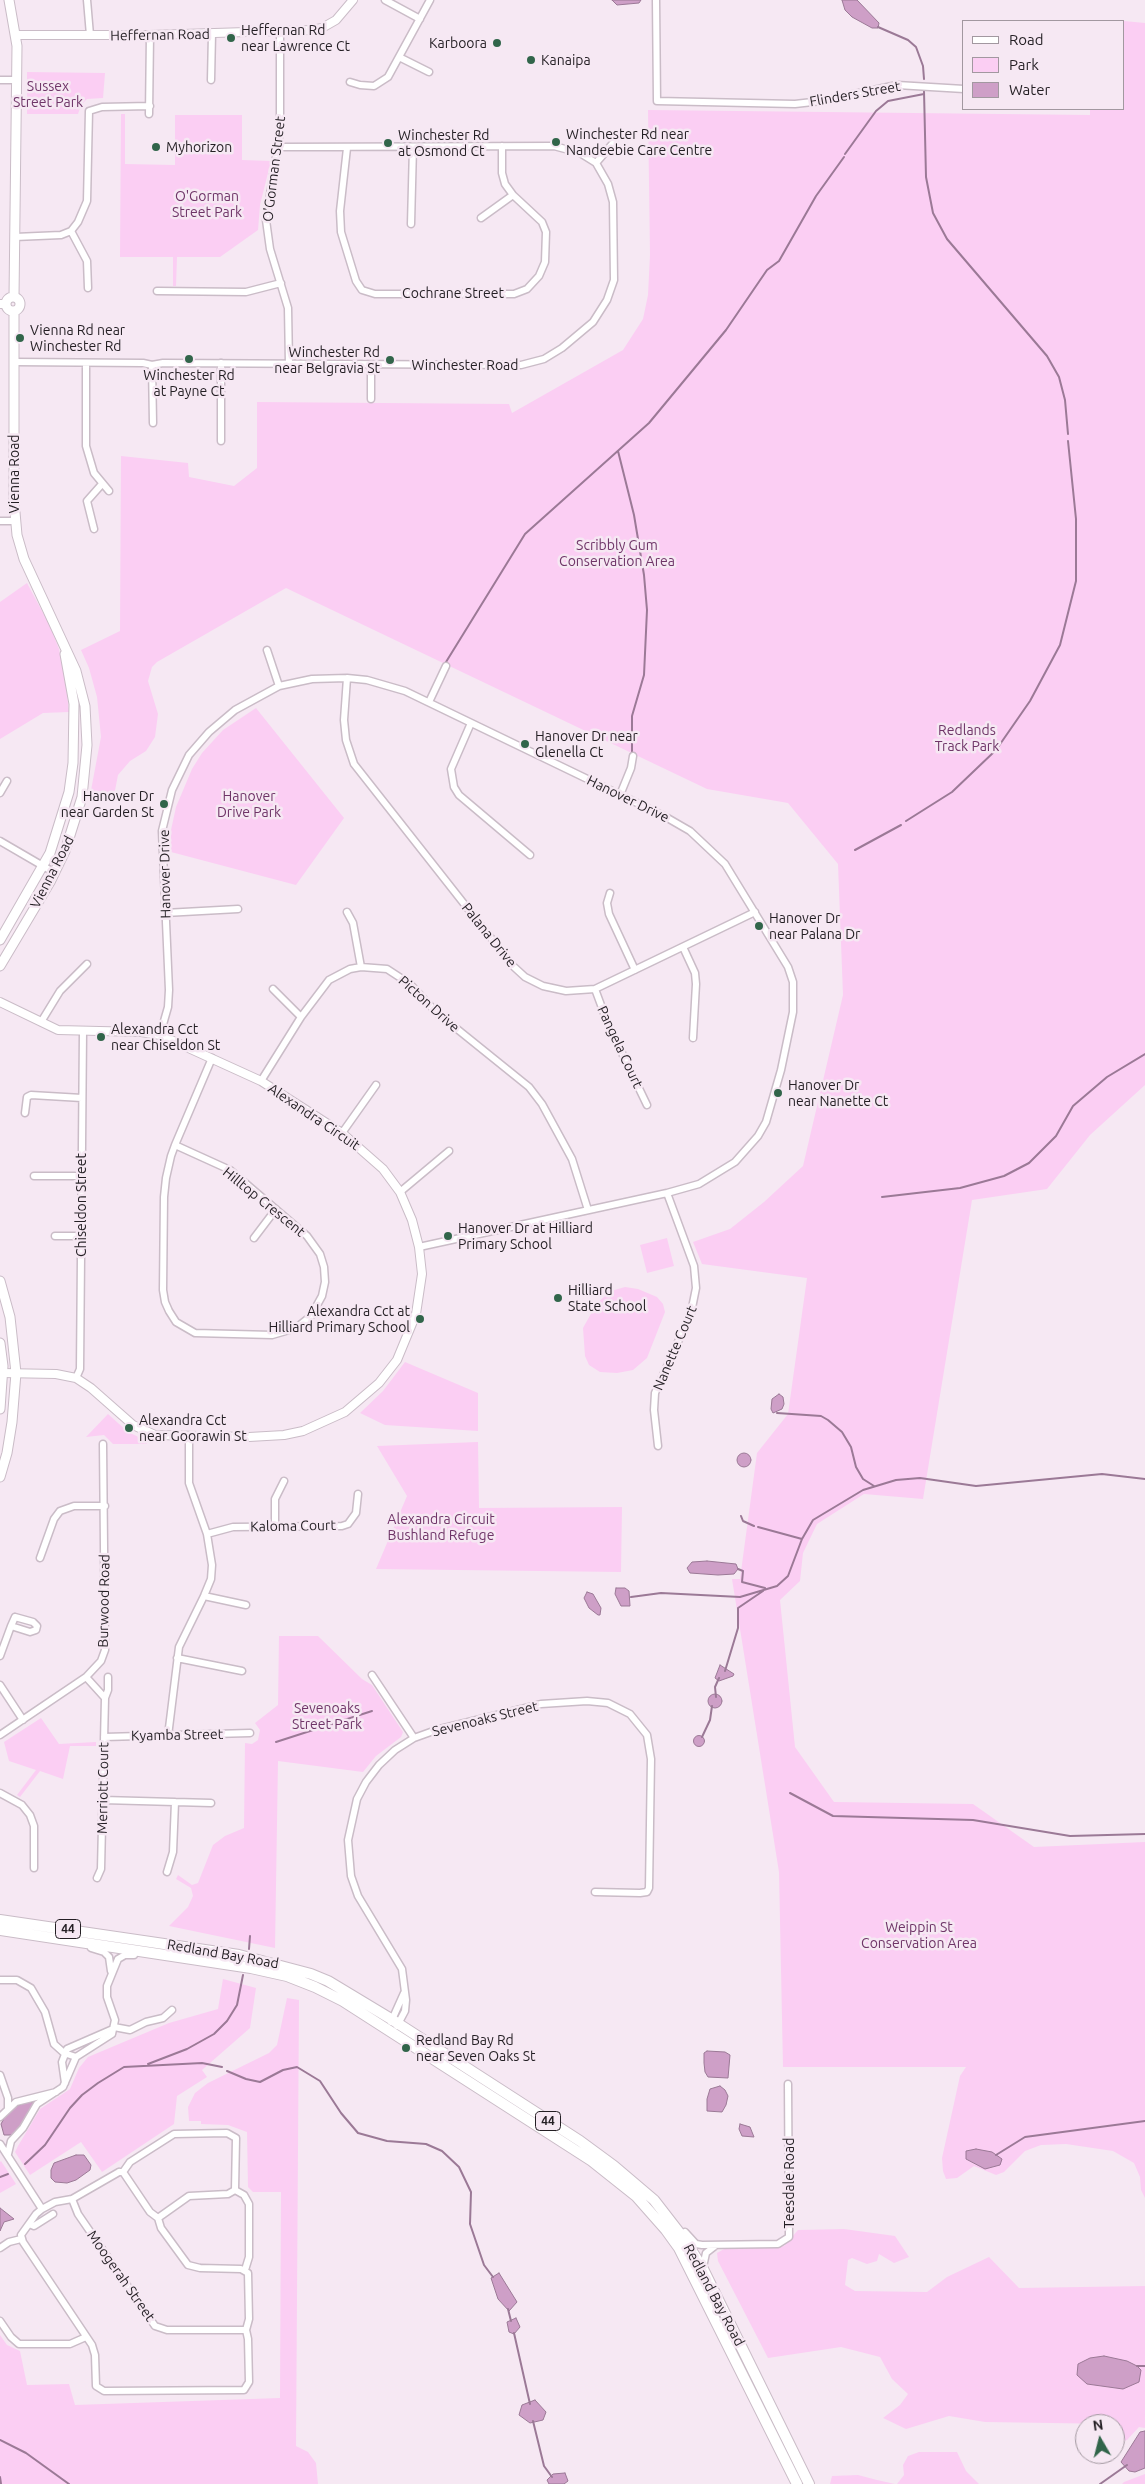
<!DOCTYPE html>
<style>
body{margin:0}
#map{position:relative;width:1145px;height:2484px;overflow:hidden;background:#f6e8f3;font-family:Ubuntu,sans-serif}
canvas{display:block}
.legend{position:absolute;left:962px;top:20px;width:162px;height:90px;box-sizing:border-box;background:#f6e8f3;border:1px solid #a298a0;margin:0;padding:6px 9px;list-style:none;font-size:15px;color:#241f24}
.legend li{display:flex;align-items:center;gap:10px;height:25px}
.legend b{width:25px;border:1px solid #a298a0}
.north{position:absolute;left:1075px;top:2414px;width:50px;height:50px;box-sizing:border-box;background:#f6e8f3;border:1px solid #a298a0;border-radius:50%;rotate:352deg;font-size:14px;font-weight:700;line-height:20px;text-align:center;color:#241f24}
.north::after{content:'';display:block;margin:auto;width:18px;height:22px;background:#31654a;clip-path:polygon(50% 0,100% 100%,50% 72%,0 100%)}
</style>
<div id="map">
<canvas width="1145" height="2484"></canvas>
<ul class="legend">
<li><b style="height:6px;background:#fff"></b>Road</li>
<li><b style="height:14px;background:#fbcef3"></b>Park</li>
<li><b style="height:14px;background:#ce9fc7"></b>Water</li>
</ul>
<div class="north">N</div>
</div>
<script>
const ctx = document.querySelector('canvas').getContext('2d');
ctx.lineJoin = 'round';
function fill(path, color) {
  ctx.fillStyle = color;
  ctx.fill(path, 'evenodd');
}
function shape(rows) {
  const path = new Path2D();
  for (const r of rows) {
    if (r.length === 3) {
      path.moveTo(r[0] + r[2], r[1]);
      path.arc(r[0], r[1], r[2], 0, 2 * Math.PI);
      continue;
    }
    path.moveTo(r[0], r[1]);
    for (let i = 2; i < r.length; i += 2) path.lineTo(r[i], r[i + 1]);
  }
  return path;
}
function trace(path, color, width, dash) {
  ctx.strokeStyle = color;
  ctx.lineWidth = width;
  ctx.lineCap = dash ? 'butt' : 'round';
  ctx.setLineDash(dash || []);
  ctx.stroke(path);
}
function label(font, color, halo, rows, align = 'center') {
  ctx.font = font + ' Ubuntu,sans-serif';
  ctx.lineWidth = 5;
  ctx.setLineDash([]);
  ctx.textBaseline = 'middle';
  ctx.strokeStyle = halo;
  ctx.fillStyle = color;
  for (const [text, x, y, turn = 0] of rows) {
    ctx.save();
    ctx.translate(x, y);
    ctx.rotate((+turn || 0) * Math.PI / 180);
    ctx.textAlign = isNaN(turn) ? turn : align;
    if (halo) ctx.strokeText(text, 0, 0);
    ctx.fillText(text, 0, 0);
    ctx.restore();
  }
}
fill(shape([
 [1124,21,1145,23,1145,1085,1090,1135,1047,1189,972,1200,923,1499,864,1494,817,1524,803,1553,800,1581,780,1600,795,1747,834,1802,973,1804,1034,1847,1145,1842,1145,2198,1141,2190,1140,2177,1134,2163,1113,2151,1066,2144,1041,2145,1025,2151,1004,2172,996,2175,974,2166,957,2178,946,2179,943,2171,942,2158,960,2076,966,2067,783,2067,779,1872,732,1579,740,1579,757,1453,788,1414,807,1278,702,1264,693,1242,730,1229,764,1202,803,1166,843,995,838,864,788,803,707,789,286,588,157,662,152,667,148,681,158,714,155,737,146,751,130,761,118,775,113,801,89,801,101,737,97,697,89,668,81,650,120,631,121,456,188,463,189,477,234,486,257,468,257,402,509,404,512,413,623,350,643,319,648,295,650,255,648,110,1090,115,1090,109,1124,109],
 [27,72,105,73,103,98,87,99,81,105,78,114,27,114],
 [121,114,125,114,125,164,175,165,175,115,242,115,242,160,271,161,260,205,258,230,220,257,177,257,176,286,173,286,173,257,120,257],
 [27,583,50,626,59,649,65,677,69,712,43,713,0,739,0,602],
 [256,708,344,818,296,885,171,852,171,830,176,807,192,769,202,753,223,730],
 [667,1238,674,1266,647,1273,640,1245],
 [625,1287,638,1289,657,1297,663,1304,665,1312,647,1358,633,1370,617,1373,600,1372,589,1365,585,1356,583,1328,597,1303,611,1291],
 [405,1362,478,1393,478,1431,385,1425,360,1413,383,1391],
 [108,1414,128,1432,147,1441,147,1444,113,1444,104,1435,86,1437],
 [478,1442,479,1508,622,1507,621,1572,376,1569,407,1496,377,1446],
 [279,1636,318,1636,362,1679,372,1685,403,1732,401,1737,376,1756,363,1772,278,1761,275,1948,169,1926,188,1907,193,1896,191,1888,176,1879,178,1875,192,1885,198,1883,213,1845,225,1836,244,1828,245,1743,252,1744,258,1740,260,1730,255,1723,278,1705],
 [41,1718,59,1744,96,1742,96,1746,70,1746,63,1779,40,1771,20,1797,17,1795,36,1770,9,1761,4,1742],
 [223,1979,256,1988,250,2028,202,2070,207,2077,177,2096,174,2124,102,2172,81,2142,30,2175,15,2152,18,2146,40,2109,70,2089,79,2068,88,2057,169,2023,218,2009],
 [287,1998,299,2000,296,2446,308,2452,316,2463,318,2484,0,2484,0,2335,7,2345,20,2351,27,2385,69,2384,75,2405,280,2398,281,2192,253,2192,248,2187,247,2132,228,2125,201,2124,201,2121,189,2121,188,2107,195,2093,208,2083,269,2053,277,2045],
 [1,2161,16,2184,0,2193,0,2162],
 [844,2229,895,2236,909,2257,894,2263,879,2254,877,2261,867,2264,852,2258,848,2260,845,2285,855,2291,927,2292,947,2277,989,2257,1019,2288,1145,2286,1145,2428,1139,2427,1127,2440,1120,2442,1115,2436,1115,2424,985,2422,949,2416,906,2429,883,2418,900,2405,908,2394,892,2379,880,2357,841,2347,768,2358,718,2261,717,2253,724,2249,784,2246,798,2230],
 [919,2452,957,2452,966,2471,979,2484,897,2484,904,2475,903,2465,908,2456],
 [1145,2474,1145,2484,1122,2484,1124,2482],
 [858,2475,877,2480,895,2484,830,2484,832,2476]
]), '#fbcef3');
const water = shape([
 [612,0,641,0,639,3,617,5,612,0],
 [842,0,857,0,879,23,878,28,872,28,852,17,845,10,842,0],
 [779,1394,783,1397,784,1404,782,1409,773,1413,771,1409,772,1399,779,1394],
 [744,1460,7],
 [707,1561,736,1564,738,1569,734,1574,718,1575,690,1573,687,1568,692,1562,707,1561],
 [616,1588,625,1588,629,1591,630,1606,621,1606,615,1594,616,1588],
 [587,1592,593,1594,601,1608,600,1615,598,1615,589,1608,584,1598,587,1592],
 [720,1665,734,1674,733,1676,719,1681,715,1678,720,1665],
 [715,1701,7],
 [699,1741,5.5],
 [707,2051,725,2052,730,2055,728,2078,708,2077,705,2072,704,2063,704,2053,707,2051],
 [720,2086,725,2090,728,2096,726,2105,722,2112,707,2111,707,2099,710,2089,720,2086],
 [28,2102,34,2102,22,2124,12,2135,4,2135,1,2124,7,2113,14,2107,28,2102],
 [740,2124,750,2127,754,2137,742,2136,739,2129,740,2124],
 [976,2149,992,2152,1002,2159,1000,2165,985,2169,966,2159,966,2151,976,2149],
 [76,2155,84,2155,91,2165,90,2170,76,2180,67,2183,55,2182,51,2178,51,2170,54,2163,76,2155],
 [0,2208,14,2219,4,2222,0,2231,0,2208],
 [499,2273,517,2302,509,2311,498,2299,491,2278,499,2273],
 [516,2318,520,2327,514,2334,509,2332,507,2322,516,2318],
 [1104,2356,1127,2361,1137,2366,1141,2370,1139,2382,1123,2389,1087,2384,1077,2375,1078,2364,1090,2358,1104,2356],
 [535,2400,546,2412,543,2420,530,2423,519,2415,522,2405,535,2400],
 [1145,2431,1145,2468,1135,2472,1129,2471,1121,2462,1140,2432,1145,2431],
 [565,2473,568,2481,564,2484,549,2484,547,2480,553,2474,565,2473]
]);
fill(water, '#ce9fc7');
trace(water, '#9b7996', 1);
trace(shape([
 [878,27,908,40,916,47,923,66,924,79],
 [924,91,926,177,933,213,947,239,1047,356,1059,377,1065,400,1068,434],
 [845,154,876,111,888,101,924,94],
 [618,451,634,515,644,575,647,610,644,675,632,716,632,754],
 [446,662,525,534,649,423,726,330,767,270,779,261,816,196,844,157],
 [906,821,952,792,996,750,1030,701,1060,645,1076,581,1076,519,1068,441],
 [855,850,901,825],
 [882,1197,960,1188,1004,1176,1029,1163,1056,1136,1073,1106,1107,1077,1145,1054],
 [777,1413,821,1416,828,1420,842,1432,851,1447,856,1467,863,1479,874,1486],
 [741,1516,743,1521,754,1526],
 [758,1527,802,1539],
 [738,1569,743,1571,742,1582,765,1588],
 [631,1597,661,1593,740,1597,777,1586,788,1576,802,1539,813,1520,863,1490,896,1480,920,1478,976,1486,1102,1474,1145,1479],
 [725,1671,738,1628,738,1608,763,1591],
 [716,1697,715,1687,719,1678],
 [702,1737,710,1720,712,1706],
 [276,1742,372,1711],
 [790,1793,833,1816,973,1820,1070,1836,1145,1834],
 [249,1949,250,1936],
 [148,2064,187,2049,214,2034,227,2021,237,2005,243,1975],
 [227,2071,246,2079,260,2082,283,2070,297,2067,320,2081,341,2113,358,2133,387,2141,426,2144,442,2151,459,2167,471,2192,470,2224,484,2265,493,2277],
 [996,2155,1025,2137,1145,2121],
 [25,2164,45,2145,70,2108,82,2095,98,2083,124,2067,202,2063,222,2067],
 [0,2177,8,2174],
 [508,2309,511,2321],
 [514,2333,530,2404],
 [1137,2366,1145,2366],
 [533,2421,544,2466,552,2477],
 [0,2440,26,2453,69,2484],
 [0,2477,1,2484],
 [1100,2484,1127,2465]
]), '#9b7996', 2);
const minor = shape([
 [87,0,90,35],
 [385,0,420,19],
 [656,0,657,101,795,104,821,101,897,85,964,89],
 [280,32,280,132,266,220,270,249,288,308,289,364],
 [399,57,429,72],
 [0,80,16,80],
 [211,80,212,34],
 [350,82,360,85,374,86,388,77,430,0],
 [149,114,150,35],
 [347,148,340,211,341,232,356,281,362,290,375,294,514,294,527,289,539,276,545,262,546,232,542,222,513,195,505,184,502,173,502,146],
 [596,163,614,142],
 [481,218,513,195],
 [411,224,413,147],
 [71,231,87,261,88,288],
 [15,237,61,235,71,231,78,222,87,201,89,111,102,107,150,106],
 [157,291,246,292,281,283],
 [14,362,143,363,152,365,163,363,521,365,544,359,562,348,593,322,607,300,614,280,613,202,608,184,596,163,580,153,554,146,279,147],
 [86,363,86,446,94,473,109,491],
 [221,363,221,441],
 [371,364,371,399],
 [152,365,153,423],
 [0,521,14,521],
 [94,529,87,501,102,484],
 [267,650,279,686],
 [347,678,344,720,346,740,354,764,513,966,525,977,543,986,566,991,595,989,755,912],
 [429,702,446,666],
 [471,723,451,769,454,787,459,795,530,855],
 [0,793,7,781],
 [620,795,631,768,633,756],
 [0,841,55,873],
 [610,893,607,903,609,914,635,970],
 [347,912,353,923,361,967],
 [165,913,238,909],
 [683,947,695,973,696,984,693,1038],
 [273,989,301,1017],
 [595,989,608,1024,647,1105],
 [41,1022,60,991,87,964],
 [160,1035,168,1007,169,990,162,831,172,790,189,755,209,732,235,710,279,686,312,679,347,678,367,680,405,691,664,816,690,831,725,864,788,967,793,982,793,1012,781,1070,766,1122,758,1136,735,1162,699,1184,667,1193,419,1247],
 [261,1081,301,1017,329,980,350,969,361,967,387,969,410,984,436,1012,529,1087,542,1104,572,1159,588,1210],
 [25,1113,27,1097,31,1095,82,1098],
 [342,1133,376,1085],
 [175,1145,230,1170,307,1236,320,1254,324,1267,325,1282,322,1296,311,1316,296,1328,272,1335,195,1333,176,1322,169,1311,165,1302,163,1290,164,1197,166,1178,171,1156,175,1145,212,1058],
 [34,1176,82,1176],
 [400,1192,449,1151],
 [55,1236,81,1236],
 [254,1238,276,1209],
 [76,1378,80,1369,83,1032],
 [658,1446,654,1410,655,1393,691,1313,696,1288,694,1266,667,1193],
 [275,1526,275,1499,284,1481],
 [207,1534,233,1527,342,1526,348,1524,356,1513,358,1494],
 [40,1558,54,1519,60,1511,74,1506,105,1506],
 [204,1596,246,1605],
 [15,1617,33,1622,37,1626,36,1630,30,1632,11,1626,15,1617],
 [0,1656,11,1626],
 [177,1658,242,1671],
 [372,1675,414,1738],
 [86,1677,105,1698,101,1869,97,1878],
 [0,1685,23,1720],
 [105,1698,108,1690,108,1677],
 [0,1735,86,1677,101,1661,105,1650,103,1444],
 [168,1736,179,1647,204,1596,211,1579,212,1565,207,1534,189,1483,189,1437],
 [104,1737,250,1733],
 [0,1793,22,1805,30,1815,34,1826,34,1868],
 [103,1800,211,1803],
 [167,1872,173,1852,175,1802],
 [91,1948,104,1952,109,1957,111,1971],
 [0,1980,17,1980,31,1988,45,2012,54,2044,64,2053,76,2057],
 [391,2022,404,1993],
 [397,2026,405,2011,406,2000,402,1969,358,1896,351,1876,348,1840,357,1799,366,1782,379,1765,395,1750,414,1738,439,1729,541,1704,587,1701,608,1703,630,1714,647,1735,651,1759,649,1888,647,1892,640,1893,595,1892],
 [114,2027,130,2030,146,2022,163,2018,172,2010],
 [0,2075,8,2098,8,2108],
 [65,2083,62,2062,67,2049,113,2029],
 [0,2117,16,2102,56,2092],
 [0,2144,42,2209],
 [8,2154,11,2141,23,2128,37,2104,63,2087,76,2057,112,2034,115,2020,107,1997,107,1986,118,1959,125,1955,134,1955],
 [119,2172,123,2172,150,2212,158,2218,161,2228,188,2265,200,2268,241,2269,248,2273,249,2319,246,2330,248,2339,249,2382,244,2390,104,2391,96,2386,95,2355,92,2345,23,2242,21,2235,36,2214,42,2209,55,2202,72,2199,119,2172],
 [123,2172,130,2162,174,2134,227,2133,236,2138,235,2190,228,2194,189,2196,158,2218],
 [235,2190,244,2195,249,2204,249,2257,245,2270],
 [72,2199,78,2214,155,2326,167,2330,246,2330],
 [29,2224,34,2226,53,2214],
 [685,2232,696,2244,702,2245,778,2244,789,2237,788,2084],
 [0,2248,9,2242,21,2239],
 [703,2267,706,2253,715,2246],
 [0,2321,11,2337,19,2344,70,2344,86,2337]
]);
const tertiary = shape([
 [16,35,150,35,311,30,322,28,336,20,353,0],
 [0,304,6,304],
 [0,1002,58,1030,141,1032,160,1035,261,1081,342,1133,383,1169,400,1192,412,1220,419,1247,422,1274,416,1314,397,1360,379,1383,345,1412,303,1431,284,1435,249,1437,155,1435,133,1425,91,1388,76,1378,56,1374,2,1373]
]);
const secondary = shape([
 [9,0,17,46,14,297],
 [13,304,7],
 [0,940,50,853,69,792,73,763,74,704,65,654],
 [0,966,50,882,65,851,82,797,87,745,85,706,76,671,24,559,17,535,14,501,14,312],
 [0,1281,10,1317,16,1373,12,1422,7,1453,0,1477],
 [0,1343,3,1366,0,1409]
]);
const primary = shape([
 [0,1920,239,1955,311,1974,328,1981,391,2019,580,2141,614,2166,654,2200,685,2240,703,2269,809,2484],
 [0,1930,251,1968,287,1976,315,1987,343,2001,592,2161,636,2196,666,2230,679,2248,797,2484]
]);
trace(minor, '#cabcc7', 9);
trace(tertiary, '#cabcc7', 10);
trace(secondary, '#cabcc7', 11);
trace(primary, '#cabcc7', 12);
trace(minor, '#fff', 6);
trace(tertiary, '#fff', 8);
trace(secondary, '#fff', 9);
trace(primary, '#fff', 10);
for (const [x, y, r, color] of [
 [231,38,5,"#31654a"],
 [497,43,5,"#31654a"],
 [531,60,5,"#31654a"],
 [556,142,5,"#31654a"],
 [388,143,5,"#31654a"],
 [156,147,5,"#31654a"],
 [20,338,5,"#31654a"],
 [189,359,5,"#31654a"],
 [390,360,5,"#31654a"],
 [525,744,5,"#31654a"],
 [164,804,5,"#31654a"],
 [759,926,5,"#31654a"],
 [101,1037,5,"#31654a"],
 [778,1093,5,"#31654a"],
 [448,1236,5,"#31654a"],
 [558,1298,5,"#31654a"],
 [420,1319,5,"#31654a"],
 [129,1428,5,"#31654a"],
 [406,2048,5,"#31654a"]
]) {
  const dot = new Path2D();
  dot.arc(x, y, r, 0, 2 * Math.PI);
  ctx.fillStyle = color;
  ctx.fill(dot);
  trace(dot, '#f6e8f3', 2);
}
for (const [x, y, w] of [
 [68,1929,25],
 [548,2121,25]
]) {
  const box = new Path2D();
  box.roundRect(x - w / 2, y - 9.5, w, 19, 4);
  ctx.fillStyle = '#f6e8f3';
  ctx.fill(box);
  trace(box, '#241f24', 1);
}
label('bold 12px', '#241f24', null, [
 ["44",68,1929],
 ["44",548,2121]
]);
label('14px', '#241f24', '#f6e8f3', [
 ["Heffernan Rd",241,30],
 ["near Lawrence Ct",241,46],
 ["Karboora",487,43,"right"],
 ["Kanaipa",541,60],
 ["Winchester Rd near",566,134],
 ["Nandeebie Care Centre",566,150],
 ["Winchester Rd",398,135],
 ["at Osmond Ct",398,151],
 ["Myhorizon",166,147],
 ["Vienna Rd near",30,330],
 ["Winchester Rd",30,346],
 ["Winchester Rd",380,352,"right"],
 ["near Belgravia St",380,368,"right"],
 ["Winchester Rd",189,375,"center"],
 ["at Payne Ct",189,391,"center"],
 ["Hanover Dr near",535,736],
 ["Glenella Ct",535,752],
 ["Hanover Dr",154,796,"right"],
 ["near Garden St",154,812,"right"],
 ["Hanover Dr",769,918],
 ["near Palana Dr",769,934],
 ["Alexandra Cct",111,1029],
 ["near Chiseldon St",111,1045],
 ["Hanover Dr",788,1085],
 ["near Nanette Ct",788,1101],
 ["Hanover Dr at Hilliard",458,1228],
 ["Primary School",458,1244],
 ["Hilliard",568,1290],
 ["State School",568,1306],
 ["Alexandra Cct at",410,1311,"right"],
 ["Hilliard Primary School",410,1327,"right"],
 ["Alexandra Cct",139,1420],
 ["near Goorawin St",139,1436],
 ["Redland Bay Rd",416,2040],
 ["near Seven Oaks St",416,2056]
], 'left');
label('14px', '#241f24', '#f6e8f3', [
 ["Heffernan Road",160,35,-1],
 ["Flinders Street",855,94,-10],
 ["O'Gorman Street",274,169,-83],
 ["Cochrane Street",453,293],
 ["Winchester Road",465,365],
 ["Vienna Road",14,474,-90],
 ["Hanover Drive",628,799,26],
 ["Vienna Road",52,872,-63],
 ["Hanover Drive",165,874,-91],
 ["Palana Drive",489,935,51],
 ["Picton Drive",429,1004,42],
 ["Pangela Court",620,1047,65],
 ["Alexandra Circuit",314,1117,34],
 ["Hilltop Crescent",264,1202,39],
 ["Chiseldon Street",81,1205,-90],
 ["Nanette Court",675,1348,-67],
 ["Kaloma Court",293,1526,-1],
 ["Burwood Road",104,1601,-89],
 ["Sevenoaks Street",485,1719,-14],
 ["Kyamba Street",177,1735,-1],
 ["Merriott Court",103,1788,-89],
 ["Redland Bay Road",223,1954,10],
 ["Teesdale Road",789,2183,-90],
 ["Moogerah Street",121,2276,55],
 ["Redland Bay Road",714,2295,62]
]);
label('14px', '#6f3568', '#f6e8f3', [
 ["Sussex",48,86],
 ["Street Park",48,102],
 ["O'Gorman",207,196],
 ["Street Park",207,212],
 ["Scribbly Gum",617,545],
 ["Conservation Area",617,561],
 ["Redlands",967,730],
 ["Track Park",967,746],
 ["Hanover",249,796],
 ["Drive Park",249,812],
 ["Alexandra Circuit",441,1519],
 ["Bushland Refuge",441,1535],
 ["Sevenoaks",327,1708],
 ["Street Park",327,1724],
 ["Weippin St",919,1927],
 ["Conservation Area",919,1943]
]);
</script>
